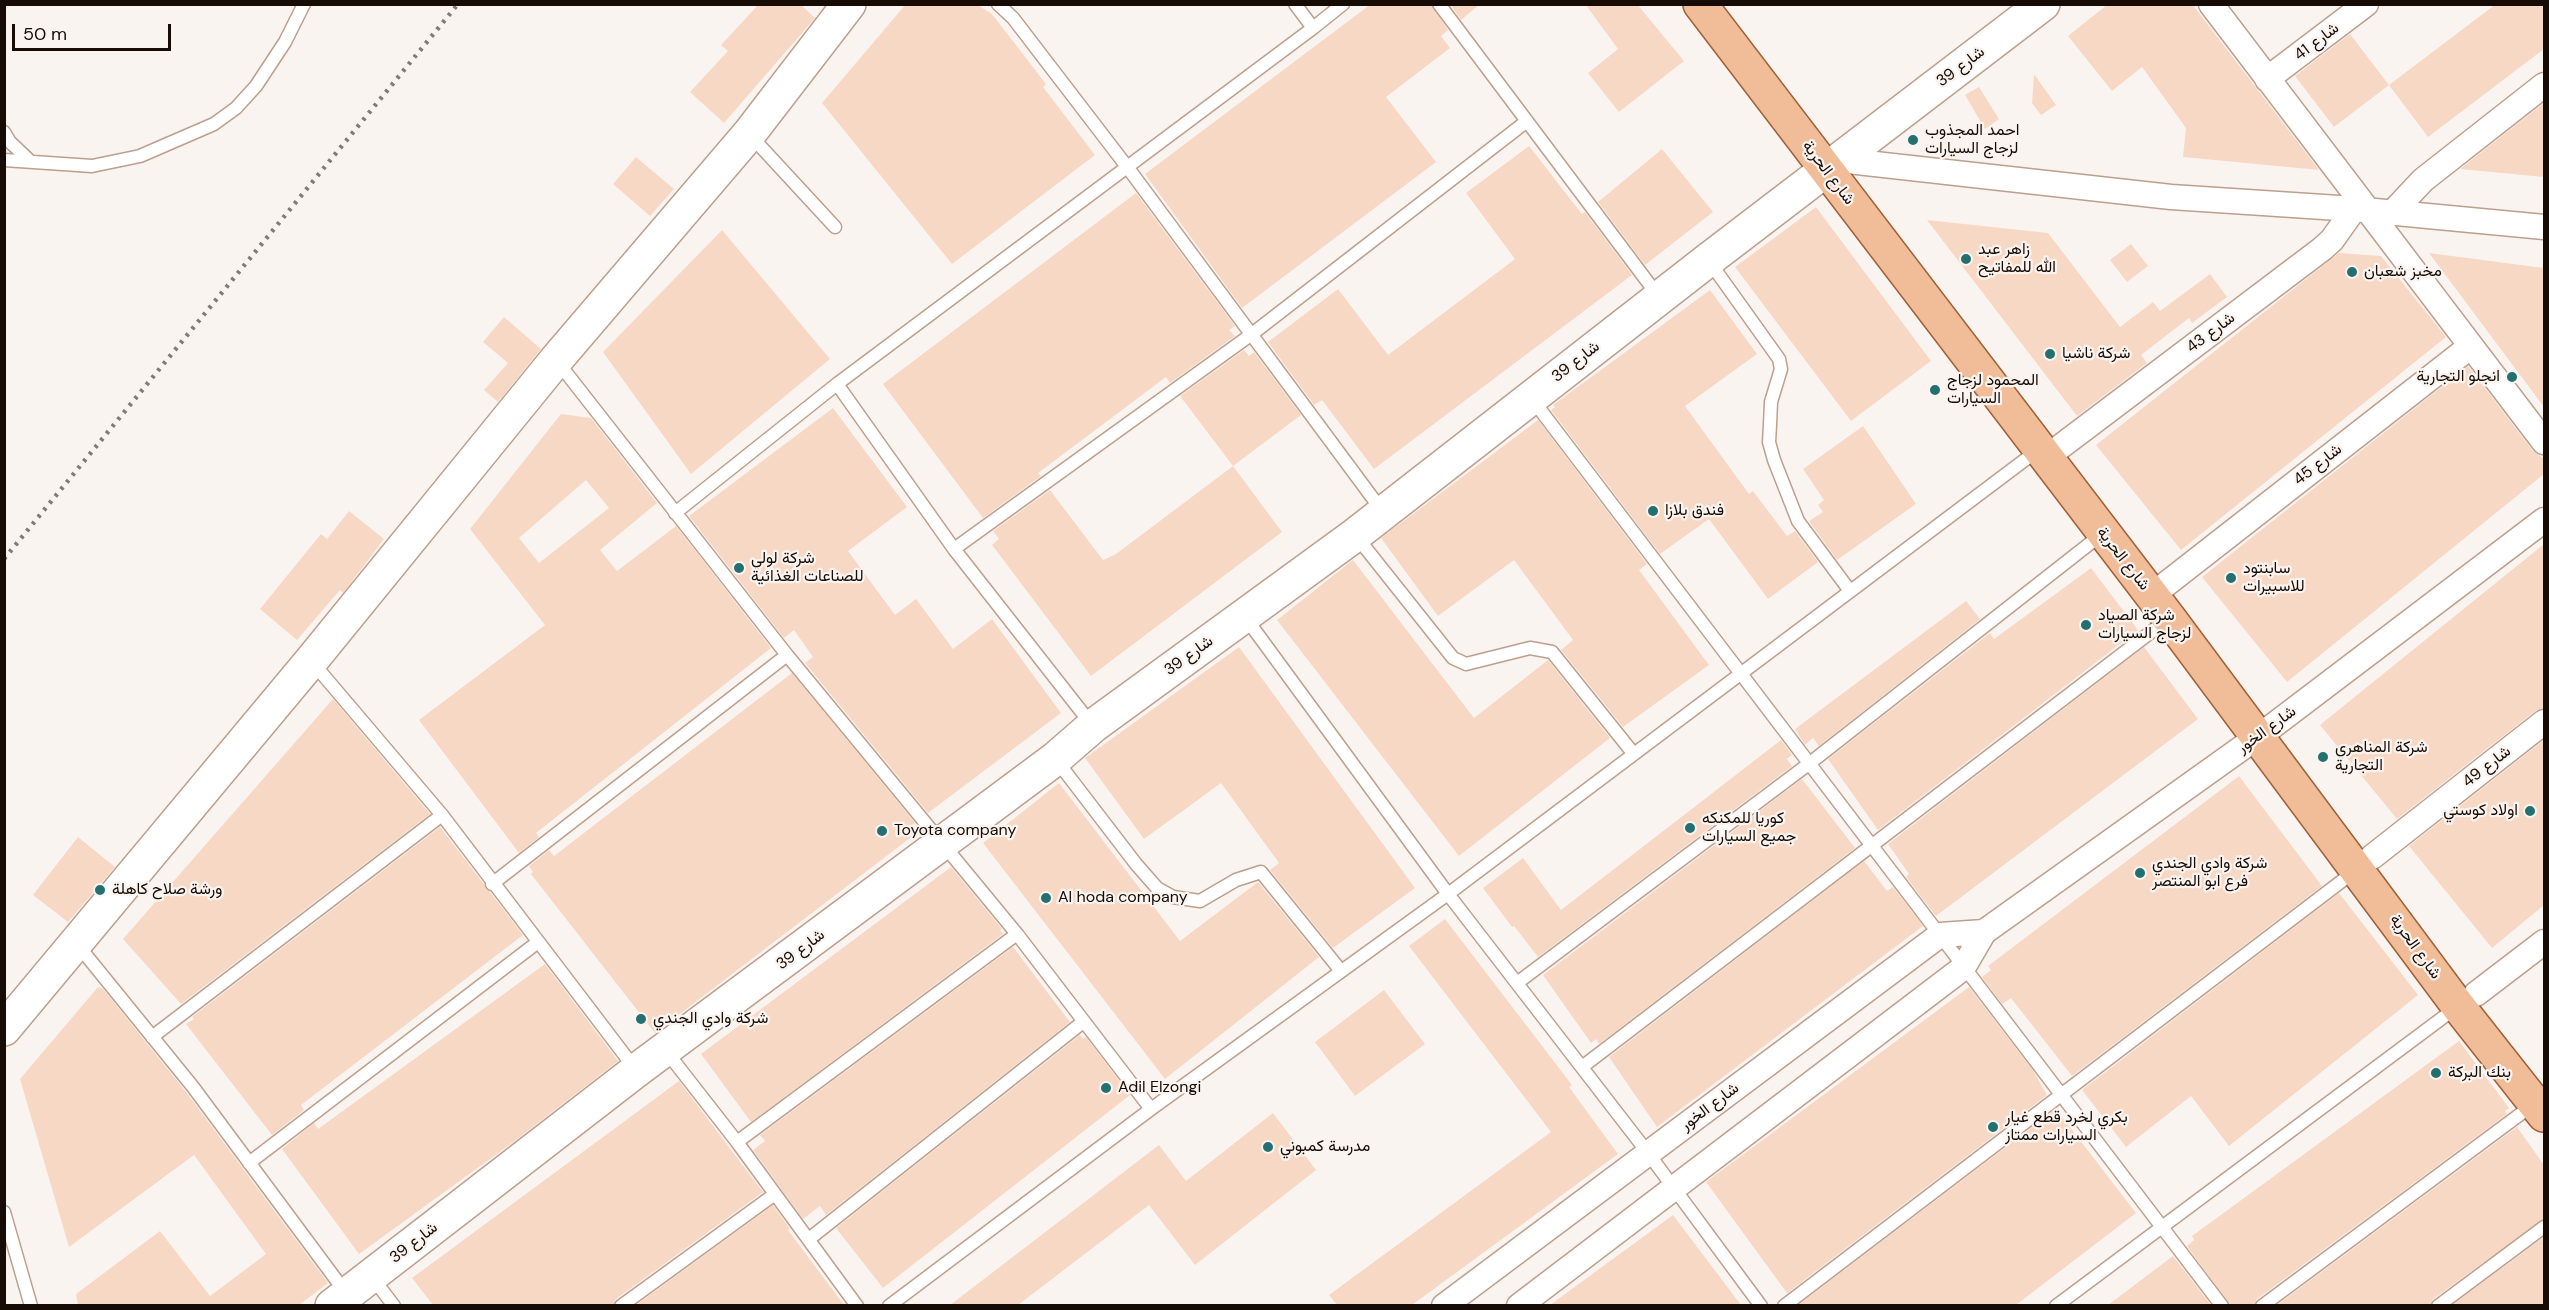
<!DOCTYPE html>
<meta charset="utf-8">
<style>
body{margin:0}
#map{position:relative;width:2549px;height:1310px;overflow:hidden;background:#faf4f0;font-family:"DM Sans",sans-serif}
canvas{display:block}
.frame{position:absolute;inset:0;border:6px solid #160b05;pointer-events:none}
.scale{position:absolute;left:12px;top:24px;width:159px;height:27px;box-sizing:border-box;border:3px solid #160b05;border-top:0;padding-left:8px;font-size:18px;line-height:21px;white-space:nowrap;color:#160b05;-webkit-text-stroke:4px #faf4f0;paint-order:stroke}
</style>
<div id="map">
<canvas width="2549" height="1310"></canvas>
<div class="frame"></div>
<div class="scale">50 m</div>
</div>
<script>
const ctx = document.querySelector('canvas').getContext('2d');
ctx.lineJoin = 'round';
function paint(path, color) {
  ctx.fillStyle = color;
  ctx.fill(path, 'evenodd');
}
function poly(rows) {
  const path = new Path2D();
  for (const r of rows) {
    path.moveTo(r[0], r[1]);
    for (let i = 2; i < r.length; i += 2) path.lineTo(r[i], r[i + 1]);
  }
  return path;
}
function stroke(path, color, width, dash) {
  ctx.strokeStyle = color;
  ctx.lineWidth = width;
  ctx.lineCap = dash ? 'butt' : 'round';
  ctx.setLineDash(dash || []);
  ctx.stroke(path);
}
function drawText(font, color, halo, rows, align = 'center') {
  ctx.font = font + ' "DM Sans",Vazirmatn,sans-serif';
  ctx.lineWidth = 4.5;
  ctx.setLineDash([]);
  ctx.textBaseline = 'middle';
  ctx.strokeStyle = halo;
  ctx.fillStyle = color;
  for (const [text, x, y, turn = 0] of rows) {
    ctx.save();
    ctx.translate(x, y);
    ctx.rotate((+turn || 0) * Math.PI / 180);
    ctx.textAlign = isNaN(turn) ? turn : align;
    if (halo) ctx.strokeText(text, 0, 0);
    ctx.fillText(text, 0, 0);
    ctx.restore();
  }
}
const building = poly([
 [759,4,800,4,815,18,724,123,690,92,728,51,721,45],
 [906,4,976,4,992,14,1046,84,1043,87,1095,155,952,264,822,103],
 [1371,4,1431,4,1448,30,1441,36,1450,48,1386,97,1436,162,1242,308,1145,174],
 [1450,4,1480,4,1461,20],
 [1585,4,1637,4,1684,61,1619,112,1588,73,1618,49],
 [2108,4,2192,4,2319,170,2183,157,2186,128,2142,67,2112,91,2068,36],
 [2496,4,2544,4,2544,49,2428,137,2389,85],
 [2350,34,2389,85,2334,127,2295,76],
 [2034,74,2056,105,2041,115,2032,103],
 [1979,87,1999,119,1985,129,1965,95],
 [2544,103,2544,177,2460,169],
 [1529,146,1582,214,1585,212,1632,275,1374,469,1322,400,1314,405,1268,342,1338,289,1388,355,1515,259,1466,193],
 [1662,149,1713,212,1645,265,1598,202],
 [636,157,674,189,650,216,613,184],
 [1136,193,1235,326,1229,330,1235,336,1170,383,1166,377,1038,473,1041,476,983,518,883,384],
 [1816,207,1931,361,1851,421,1735,267],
 [1927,220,2048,233,2120,327,2153,302,2160,311,2210,274,2227,297,2192,323,2189,318,2141,355,2147,363,2077,416],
 [722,230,830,359,691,474,603,352],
 [2131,244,2148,266,2127,282,2110,260],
 [2339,253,2381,256,2446,337,2181,550,2096,445],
 [2429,253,2544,268,2544,407],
 [1710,290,1757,354,1685,406,1749,494,1753,491,1787,536,1795,531,1818,562,1768,599,1709,519,1660,554,1551,410,1555,407,1553,405],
 [504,317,541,349,498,402,484,390,508,363,483,342],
 [1244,350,1249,356,1254,352,1301,415,1233,466,1180,396],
 [2468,366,2533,451,2544,459,2544,474,2287,682,2202,577],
 [833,408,907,507,848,551,895,615,916,599,953,649,992,619,1061,713,928,813,805,663,813,657,794,630,784,638,689,516],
 [561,414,591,418,657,503,600,550,617,571,676,526,771,648,536,833,539,837,519,853,419,720,545,625,470,529],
 [586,480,609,508,539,563,519,538],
 [1538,420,1647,564,1639,570,1709,665,1623,727,1561,650,1573,640,1514,560,1438,616,1381,538],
 [1863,426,1916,504,1837,560,1809,521,1823,512,1818,505,1824,500,1803,469],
 [1233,466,1282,532,1091,676,992,545,999,539,993,531,1050,490,1103,560,1116,554],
 [349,511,384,539,343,593,340,590,297,640,260,609,321,534,327,539],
 [2544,544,2544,708,2535,711,2397,819,2320,725],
 [1353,560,1474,718,1548,660,1610,738,1459,856,1277,620],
 [2091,568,2138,630,1878,830,1828,759,1990,633,1994,639],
 [1966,601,1980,619,1819,746,1813,738,1805,745,1795,729],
 [1239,647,1415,888,1333,948,1270,870,1279,863,1221,783,1144,839,1085,758],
 [2144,647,2198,719,1936,916,1906,877,1909,874,1888,844],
 [792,673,915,823,909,828,914,835,655,1033,531,874,533,872,529,866,549,850,554,856],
 [333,699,430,814,181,1004,123,939],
 [1781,740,1792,755,1787,759,1792,766,1538,957,1514,926,1512,927,1483,888,1523,858,1561,910],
 [2544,740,2544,905,2492,948,2409,846],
 [2239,776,2322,886,2072,1076,2011,998,2002,1004,1982,977,1991,970,1988,966],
 [1802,779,1855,848,1599,1044,1596,1039,1591,1043,1543,975],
 [1059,783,1180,941,1258,882,1319,957,1165,1079,983,843],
 [440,827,523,935,301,1105,304,1110,272,1135,186,1024,194,1019,192,1017],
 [78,837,115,867,68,922,33,895],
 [1864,861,1887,891,1893,887,1923,926,1657,1127,1609,1057],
 [951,867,1002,929,1000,930,1003,934,751,1122,701,1054],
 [2339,893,2418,995,2229,1146,2191,1096,2126,1147,2082,1090],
 [1445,919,1572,1085,1569,1087,1618,1154,1412,1305,1337,1305,1329,1295,1551,1132,1409,946],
 [1013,947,1070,1022,826,1215,820,1206,803,1219,753,1150,765,1141,760,1135],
 [545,964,618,1061,512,1143,359,1254,282,1149,314,1123,318,1129],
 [98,987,103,989,186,1092,328,1283,299,1305,78,1305,76,1294,160,1231,210,1296,266,1254,194,1155,69,1247,20,1079],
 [1969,987,2032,1069,2047,1095,1787,1293,1706,1182],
 [1384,990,1425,1044,1355,1096,1315,1042],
 [1080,1035,1083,1039,1086,1037,1130,1095,883,1288,836,1228],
 [2459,1041,2509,1108,2505,1111,2507,1114,2257,1299,2254,1305,2230,1305,2187,1246,2194,1240,2192,1236],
 [679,1081,763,1192,616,1299,613,1305,433,1305,412,1278],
 [2056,1109,2136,1213,2016,1305,1798,1305],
 [1273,1113,1316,1170,1195,1265,1149,1205,1018,1305,950,1305,1159,1145,1186,1181],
 [2517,1127,2544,1165,2544,1219,2433,1299,2430,1305,2277,1305],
 [773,1205,790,1229,788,1230,844,1305,636,1305],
 [1673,1215,1741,1305,1550,1305],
 [2544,1237,2544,1305,2452,1305],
 [2173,1256,2211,1305,2108,1305]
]);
const lane = poly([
 [998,4,1013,18,1128,168,1383,512],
 [1295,4,1313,28,1343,4],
 [1439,4,1659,297],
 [4,132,10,142,31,162],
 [750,135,835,227],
 [4,160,92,166,140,156,214,124,236,108,256,86,285,42,304,4],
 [1709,261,1779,359,1781,369,1771,402,1770,425,1769,442,1774,460,1798,521,1850,591],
 [557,361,787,655,1017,934,1151,1109],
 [837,384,954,549,1092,725],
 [1532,399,2222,1306],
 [675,513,837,384,1313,28],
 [1356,536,1453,658,1466,664,1530,648,1552,652,1633,753],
 [954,549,1252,334,1527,121],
 [1245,617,1448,894,1648,1153,1761,1306],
 [313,663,442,815,636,1070],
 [1057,761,1136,864,1157,888,1173,897,1200,901,1236,880,1261,872,1341,971],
 [492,884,787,655],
 [77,944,193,1087,346,1293],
 [1517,983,1810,763,2102,534],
 [152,1037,442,815],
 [666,1051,737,1142,857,1306],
 [1582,1067,2168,619],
 [737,1142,1017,934],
 [249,1163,538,942],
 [4,1212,31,1306],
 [809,1239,1083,1022],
 [372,1277,394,1306],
 [621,1306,775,1194],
 [889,1306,1151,1109,1448,894,2038,450],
 [1784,1306,2355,871],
 [2056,1306,2457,1007],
 [2262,1306,2534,1104],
 [2438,1306,2544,1227]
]);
const street = poly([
 [2211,4,2544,442],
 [2267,79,2366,4],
 [1839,160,2171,197,2354,209,2544,227],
 [2392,213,2423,180,2544,85],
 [2060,447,2322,249,2332,240,2354,209],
 [2165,585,2471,346],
 [2372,857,2544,722],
 [2476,994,2544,942],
 [1444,1306,1940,935,1984,932],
 [1519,1306,1963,968,1984,932,2274,725,2544,520]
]);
const secondary = poly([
 [4,1029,311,661,556,360,749,134,849,4],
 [332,1306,637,1070,1055,759,1093,726,1355,535,1708,260,2043,4]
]);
const primary = poly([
 [1700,4,2169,618,2458,1006,2544,1115]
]);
const rail = poly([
 [4,559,458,4]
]);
const markers = [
 [1913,140,6,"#246f70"],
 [1966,259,6,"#246f70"],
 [2352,272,6,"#246f70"],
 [2050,354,6,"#246f70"],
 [2512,377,6,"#246f70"],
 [1935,390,6,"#246f70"],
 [1653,511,6,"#246f70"],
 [739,568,6,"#246f70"],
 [2231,578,6,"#246f70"],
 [2086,625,6,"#246f70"],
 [2323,757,6,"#246f70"],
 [2530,811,6,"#246f70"],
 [1690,828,6,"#246f70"],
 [882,831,6,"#246f70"],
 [2140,873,6,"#246f70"],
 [100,890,6,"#246f70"],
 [1046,898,6,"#246f70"],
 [641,1019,6,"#246f70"],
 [2436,1073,6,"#246f70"],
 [1106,1088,6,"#246f70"],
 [1993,1127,6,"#246f70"],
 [1268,1147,6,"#246f70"]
];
const streetNames = [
 ["شارع 41",2317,42,-37],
 ["شارع 39",1961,67,-37],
 ["شارع الحرية",1828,173,53],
 ["شارع 43",2211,333,-37],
 ["شارع 39",1576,362,-38],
 ["شارع 45",2318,465,-38],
 ["شارع الحرية",2123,559,52],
 ["شارع 39",1189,656,-36],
 ["شارع الخور",2267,730,-36],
 ["شارع 49",2487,767,-38],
 ["شارع الحرية",2415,947,54],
 ["شارع 39",801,950,-37],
 ["شارع الخور",1710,1107,-37],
 ["شارع 39",414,1243,-38]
];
const poiNames = [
 ["احمد المجذوب",1925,131],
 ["لزجاج السيارات",1925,149],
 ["زاهر عبد",1978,250],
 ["الله للمفاتيح",1978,268],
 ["مخبز شعبان",2364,272],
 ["شركة ناشيا",2062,354],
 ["انجلو التجارية",2500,377,"right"],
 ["المحمود لزجاج",1947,381],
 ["السيارات",1947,399],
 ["فندق بلازا",1665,511],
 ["شركة لولي",751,559],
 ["للصناعات الغذائية",751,577],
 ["سابنتود",2243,569],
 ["للاسبيرات",2243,587],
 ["شركة الصياد",2098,616],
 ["لزجاج السيارات",2098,634],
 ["شركة المناهري",2335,748],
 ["التجارية",2335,766],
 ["اولاد كوستي",2518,811,"right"],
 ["كوريا للمكنكه",1702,819],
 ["جميع السيارات",1702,837],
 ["Toyota company",894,831],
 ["شركة وادي الجندي",2152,864],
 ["فرع ابو المنتصر",2152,882],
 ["ورشة صلاح كاهلة",112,890],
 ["Al hoda company",1058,898],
 ["شركة وادي الجندي",653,1019],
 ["بنك البركة",2448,1073],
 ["Adil Elzongi",1118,1088],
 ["بكري لخرد قطع غيار",2005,1118],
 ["السيارات ممتاز",2005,1136],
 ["مدرسة كمبوني",1280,1147]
];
paint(building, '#f7d8c4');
stroke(lane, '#bd9f8d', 15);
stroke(street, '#bd9f8d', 27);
stroke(secondary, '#bd9f8d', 36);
stroke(primary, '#9e6138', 36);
stroke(lane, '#fff', 12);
stroke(street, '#fff', 24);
stroke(secondary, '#fff', 33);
stroke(primary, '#f1bc98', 33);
stroke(rail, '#837a75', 4.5, [3, 6]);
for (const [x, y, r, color] of markers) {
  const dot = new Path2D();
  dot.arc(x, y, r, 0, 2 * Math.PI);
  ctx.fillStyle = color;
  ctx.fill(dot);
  stroke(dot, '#faf4f0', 2);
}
drawText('16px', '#160b05', '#faf4f0', streetNames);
drawText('16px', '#160b05', '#faf4f0', poiNames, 'left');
</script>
